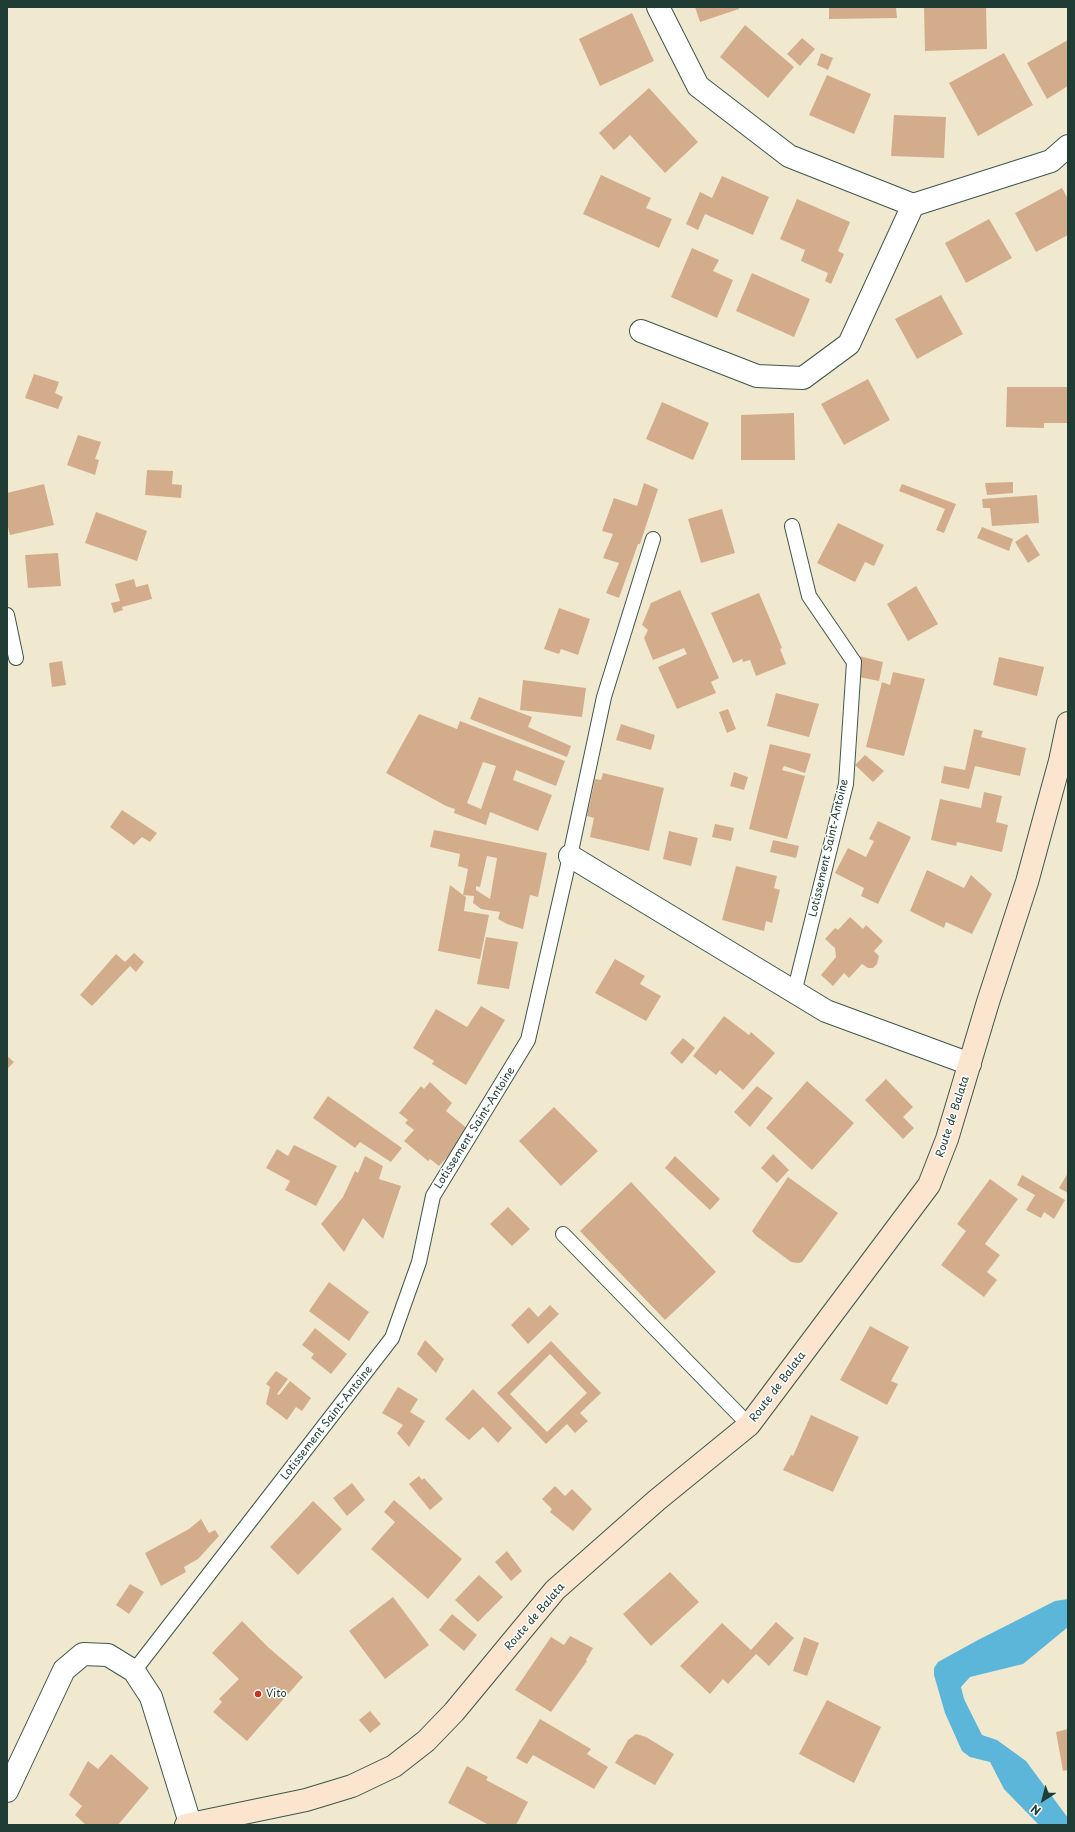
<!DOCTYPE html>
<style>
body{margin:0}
#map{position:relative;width:1075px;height:1832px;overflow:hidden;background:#f0e9d0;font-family:"Playpen Sans",sans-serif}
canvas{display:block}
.frame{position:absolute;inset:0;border:8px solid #1f3d34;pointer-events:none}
.north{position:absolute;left:1023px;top:1780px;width:40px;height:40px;-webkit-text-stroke:3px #fff;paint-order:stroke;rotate:216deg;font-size:11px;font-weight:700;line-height:16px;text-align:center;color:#1f3d34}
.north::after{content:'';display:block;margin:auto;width:14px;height:18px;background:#1f3d34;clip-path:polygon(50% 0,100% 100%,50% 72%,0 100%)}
</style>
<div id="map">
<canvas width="1075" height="1832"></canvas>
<div class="frame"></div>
<div class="north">N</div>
</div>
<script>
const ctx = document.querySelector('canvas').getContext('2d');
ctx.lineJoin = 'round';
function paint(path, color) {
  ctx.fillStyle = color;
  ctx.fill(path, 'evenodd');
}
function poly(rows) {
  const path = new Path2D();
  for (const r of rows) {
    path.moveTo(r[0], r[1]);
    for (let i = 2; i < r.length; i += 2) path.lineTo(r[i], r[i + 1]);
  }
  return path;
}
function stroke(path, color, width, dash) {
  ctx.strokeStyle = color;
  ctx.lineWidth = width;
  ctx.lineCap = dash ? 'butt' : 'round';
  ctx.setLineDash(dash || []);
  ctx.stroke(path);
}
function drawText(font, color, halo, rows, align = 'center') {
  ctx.font = font + ' "Playpen Sans",sans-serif';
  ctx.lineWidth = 3;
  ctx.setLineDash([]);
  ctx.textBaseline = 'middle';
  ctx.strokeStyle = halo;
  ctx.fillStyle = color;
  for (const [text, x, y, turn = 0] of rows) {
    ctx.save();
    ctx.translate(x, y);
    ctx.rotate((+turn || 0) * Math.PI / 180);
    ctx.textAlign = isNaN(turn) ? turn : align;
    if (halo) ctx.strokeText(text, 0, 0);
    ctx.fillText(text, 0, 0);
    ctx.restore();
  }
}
const water = poly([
 [1068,1599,1068,1627,1023,1664,970,1677,961,1687,964,1699,982,1735,997,1740,1026,1761,1068,1818,1068,1825,1039,1825,1004,1789,990,1762,970,1757,962,1751,945,1713,934,1675,934,1668,938,1662,978,1640,1055,1601]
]);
const building = poly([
 [695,7,739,7,739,9,700,22],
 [829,7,896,7,897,18,829,19],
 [924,7,986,7,987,49,925,51],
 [632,13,654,61,600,86,579,39],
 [745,25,794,67,768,98,720,57],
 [802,38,815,49,800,66,787,54],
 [1068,40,1068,86,1047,99,1027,63],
 [821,53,833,58,828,70,817,65],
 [1004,53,1033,105,978,136,949,83],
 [827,75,871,94,854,134,809,115],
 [649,88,698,142,665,173,630,135,614,150,599,133],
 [894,115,946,117,944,158,891,156],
 [601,175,651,198,646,208,672,219,659,248,583,214],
 [722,176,769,197,753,235,705,214,698,230,686,224,700,192,712,198],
 [1062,188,1068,199,1068,235,1036,252,1015,213],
 [797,199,850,222,838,251,844,254,831,284,825,281,828,273,801,261,805,250,780,239],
 [989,219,1012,258,966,283,945,243],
 [692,248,719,260,713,271,733,280,717,318,671,297],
 [752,273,810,299,794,337,736,311],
 [941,295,963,334,917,359,895,319],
 [34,374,59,382,55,393,63,397,58,409,25,398],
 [868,379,890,420,844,445,821,404],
 [1007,387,1068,387,1068,423,1044,423,1044,428,1006,427],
 [662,402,709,423,693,460,646,439],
 [794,413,795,460,741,460,741,415],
 [78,435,101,442,95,459,99,460,95,475,67,465],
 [147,470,173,471,172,484,182,485,181,498,145,495],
 [1013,482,1013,493,987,495,985,483],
 [644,483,658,489,640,544,638,544,619,598,606,593,619,563,603,558,613,534,602,531,614,498,637,506],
 [44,484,54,525,10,535,7,523,7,493],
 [902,484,956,504,944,533,936,530,945,509,899,491],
 [1037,495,1039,523,992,526,990,508,983,508,982,499],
 [722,509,735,553,701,563,688,519],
 [96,512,147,531,137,561,85,543],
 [838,523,884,545,874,566,865,562,855,582,817,563],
 [982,527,1013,539,1009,551,977,538],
 [1027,534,1040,555,1028,563,1015,542],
 [58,553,61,586,28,588,25,555],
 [134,579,136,587,148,584,152,599,122,607,123,610,114,613,111,603,120,601,115,584],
 [916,586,938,624,908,641,887,604],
 [680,590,719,678,711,682,716,693,677,709,658,667,687,654,684,648,653,660,644,638,648,630,642,625,651,603],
 [759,593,782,648,780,649,786,664,756,676,750,660,743,662,742,659,733,663,711,613],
 [559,608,590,619,578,655,561,649,559,654,544,649],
 [859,656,883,662,879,681,854,676],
 [999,657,1044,667,1037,696,993,685],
 [62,661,66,685,52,687,49,663],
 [893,672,925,679,904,756,866,747,882,682,890,685],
 [523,680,586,688,582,717,520,710],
 [776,693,819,704,809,737,767,726],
 [479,697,532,717,528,727,571,746,567,757,470,719],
 [728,709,736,729,727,733,719,712],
 [419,714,457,729,460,721,565,761,556,786,516,770,513,780,552,795,538,831,490,812,486,825,454,813,455,809,446,806,386,773],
 [483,762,496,766,481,809,467,803],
 [621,724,655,735,651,750,616,740],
 [974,729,983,731,981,737,1026,748,1020,776,975,766,969,789,941,783,944,766,965,770],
 [770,744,811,754,805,773,784,766,782,770,805,776,787,839,749,829],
 [865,755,884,771,873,782,855,765],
 [734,772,748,777,744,790,730,786],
 [603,773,664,788,649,851,590,837,594,818,587,816,595,779,601,780],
 [984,792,1002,796,996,822,1008,825,1002,852,957,842,956,846,931,840,940,799,981,808],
 [122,810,157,833,150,842,142,837,134,845,110,827],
 [878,821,911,837,878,904,861,896,864,888,835,873,848,848,866,857,874,841,869,839],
 [715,824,734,828,731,841,712,837],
 [434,830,547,853,538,897,530,895,523,929,507,924,498,919,500,912,481,909,473,903,474,896,463,895,466,897,464,911,489,915,480,959,438,951,450,885,463,895,468,869,458,866,460,854,430,847],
 [487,856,497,858,490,899,476,890,476,886,480,887],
 [669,831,698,838,691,866,663,859],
 [773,840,799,846,796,858,770,852],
 [736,866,777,876,774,888,780,890,772,923,766,921,764,931,722,920],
 [927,870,964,888,971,875,992,894,972,934,946,922,944,928,910,911],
 [850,917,863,929,866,925,883,941,874,951,879,956,877,964,873,968,868,968,862,964,849,978,844,973,833,986,821,975,836,957,835,948,825,939,835,928,838,930],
 [486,937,518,942,509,989,477,984],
 [134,953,144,962,136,972,130,966,92,1006,80,995,116,954,125,962],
 [615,959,645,976,640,984,661,996,646,1021,595,993],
 [481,1006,505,1020,466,1085,432,1064,434,1061,413,1048,436,1009,467,1027],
 [724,1016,749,1035,751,1032,775,1053,743,1090,720,1070,716,1075,693,1056],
 [683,1038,695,1048,682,1064,670,1053],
 [7,1056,14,1062,7,1069],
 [886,1079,913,1107,903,1117,914,1128,903,1139,865,1100],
 [807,1081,854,1123,812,1170,766,1128],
 [430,1082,452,1103,446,1111,469,1130,454,1157,450,1154,439,1166,430,1159,428,1161,404,1141,414,1130,405,1123,408,1120,399,1113,421,1086,424,1089],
 [757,1086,773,1098,750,1127,734,1112],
 [328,1096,402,1148,391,1162,360,1142,355,1148,313,1118],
 [554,1107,598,1151,561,1186,519,1141],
 [294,1145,337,1166,316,1206,285,1190,290,1181,266,1168,277,1149,288,1156],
 [773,1154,789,1170,777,1183,761,1168],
 [365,1156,383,1166,379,1179,401,1186,383,1239,363,1218,344,1252,321,1224,343,1197,355,1171,358,1173],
 [675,1156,720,1199,710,1210,665,1168],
 [1068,1173,1068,1193,1059,1188],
 [1022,1175,1065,1200,1054,1219,1044,1212,1041,1218,1026,1210,1035,1195,1017,1185],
 [788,1177,838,1213,802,1262,798,1263,791,1262,756,1236,752,1231],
 [990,1179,1018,1199,985,1244,1000,1255,987,1272,997,1280,984,1297,941,1265,966,1231,957,1224],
 [631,1182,716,1272,665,1320,580,1231],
 [508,1207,530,1229,512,1246,490,1224],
 [329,1282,369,1312,349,1341,309,1311],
 [550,1305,559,1314,528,1344,511,1325,529,1307,538,1317],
 [870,1326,909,1347,891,1381,898,1384,887,1405,840,1380],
 [315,1328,347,1354,331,1374,311,1358,314,1354,302,1345],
 [425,1340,444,1359,436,1373,417,1354],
 [551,1341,601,1393,580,1413,588,1421,575,1433,567,1424,546,1444,497,1393],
 [550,1354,587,1393,547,1432,510,1394],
 [276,1371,288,1379,277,1394,279,1395,290,1381,311,1398,302,1411,296,1407,287,1420,266,1404,270,1387,266,1384],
 [398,1387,418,1399,410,1412,425,1421,409,1447,397,1433,403,1425,382,1413],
 [473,1389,512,1428,498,1443,483,1427,469,1440,445,1419],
 [811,1415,859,1437,833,1492,783,1470,791,1455,793,1456],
 [419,1476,422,1480,424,1478,443,1499,430,1510,409,1484],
 [352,1483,365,1500,347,1516,333,1498],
 [555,1486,565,1496,572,1489,592,1509,573,1531,550,1512,552,1509,542,1499],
 [394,1500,462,1559,428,1599,371,1549,395,1522,384,1512],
 [313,1501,342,1529,298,1575,270,1547],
 [201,1519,209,1533,215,1530,219,1536,198,1559,184,1567,186,1572,161,1586,145,1553,189,1529],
 [507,1551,522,1571,511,1581,495,1562],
 [670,1572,699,1602,651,1646,623,1614],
 [479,1575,503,1597,478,1622,455,1600],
 [130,1584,144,1592,129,1614,116,1605],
 [393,1597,429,1645,385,1679,349,1631],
 [452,1614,477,1635,464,1651,439,1630],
 [242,1621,269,1648,303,1677,247,1741,213,1712,222,1702,219,1699,239,1679,212,1653],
 [776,1622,794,1638,769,1666,756,1654,728,1684,723,1679,710,1694,680,1666,722,1623,751,1650],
 [570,1636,593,1648,586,1660,587,1661,551,1712,515,1690,551,1637,564,1645],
 [804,1637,819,1643,807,1676,793,1671],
 [827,1700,881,1727,854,1783,799,1754],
 [370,1711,381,1724,370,1733,359,1720],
 [540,1719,591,1749,587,1754,608,1767,594,1789,533,1755,527,1764,516,1758],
 [1068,1729,1068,1770,1063,1771,1056,1732],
 [636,1734,646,1737,674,1754,655,1785,615,1763,628,1740],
 [111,1754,149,1788,118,1825,86,1825,75,1815,82,1806,69,1795,88,1761,98,1769],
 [467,1766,488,1777,486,1780,528,1802,516,1825,489,1825,448,1803]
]);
const service = poly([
 [792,526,809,596,854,662,846,784,794,993],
 [7,615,16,658],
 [563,1234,749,1425],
 [134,1671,392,1338,419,1262,433,1196,528,1040,570,856,604,697,653,539]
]);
const minor = poly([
 [658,7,698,86,789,156,913,205,1051,161,1068,146],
 [641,331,757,376,803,378,849,344,913,205],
 [570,856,826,1011,970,1064]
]);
const tertiary = poly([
 [7,1791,64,1670,83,1654,108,1655,134,1671,151,1697,190,1823]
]);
const secondary = poly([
 [186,1825,306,1800,352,1786,394,1766,426,1741,454,1712,555,1590,657,1500,749,1425,929,1185,947,1139,988,1002,1027,882,1060,761,1068,723]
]);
const markers = [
 [258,1694,4,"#c8321e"]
];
const streetNames = [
 ["Lotissement Saint-Antoine",829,848,-77],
 ["Route de Balata",953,1117,-72],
 ["Lotissement Saint-Antoine",475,1128,-58],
 ["Route de Balata",778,1387,-53],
 ["Lotissement Saint-Antoine",327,1423,-52],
 ["Route de Balata",535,1617,-49]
];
const poiNames = [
 ["Vito",266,1694]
];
paint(water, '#5cb6d9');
paint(building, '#d3ad8b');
stroke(service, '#3e574b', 16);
stroke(minor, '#3e574b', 24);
stroke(tertiary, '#3e574b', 24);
stroke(secondary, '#3e574b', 24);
stroke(service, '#fff', 14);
stroke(minor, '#fff', 22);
stroke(tertiary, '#fff', 22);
stroke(secondary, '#fbe5cf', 22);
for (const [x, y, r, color] of markers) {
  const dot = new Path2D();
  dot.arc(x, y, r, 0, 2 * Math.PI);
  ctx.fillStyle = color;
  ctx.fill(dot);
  stroke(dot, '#fff', 1.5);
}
drawText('11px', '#1f3d34', '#fff', streetNames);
drawText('11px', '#1f3d34', '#fff', poiNames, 'left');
</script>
